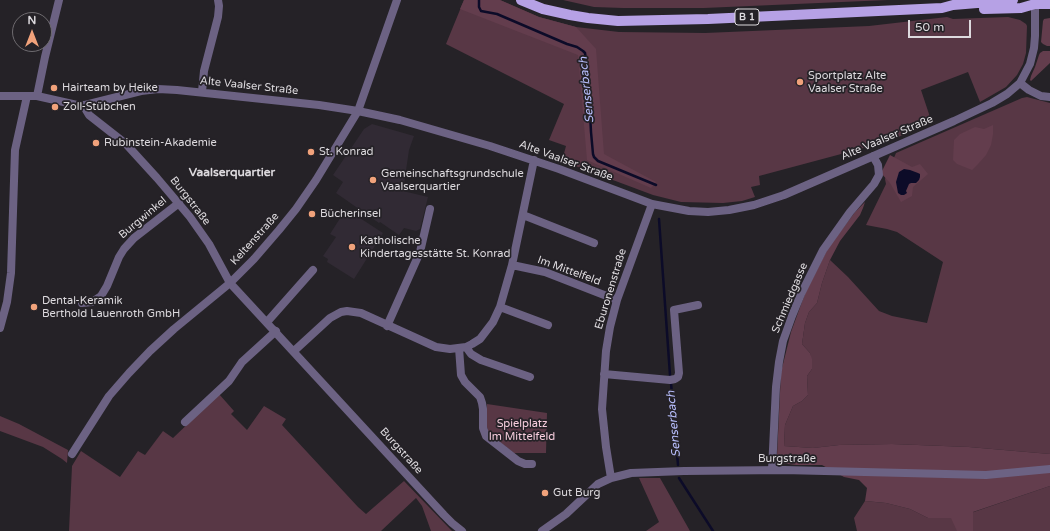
<!DOCTYPE html>
<meta charset="utf-8">
<style>
body{margin:0}
#map{position:relative;width:1050px;height:531px;overflow:hidden;background:#252227;font-family:"Varela Round",sans-serif}
canvas{display:block}
.north{position:absolute;left:12px;top:12px;width:40px;height:40px;box-sizing:border-box;background:#252227;border:1px solid #6f6c70;border-radius:50%;rotate:0deg;font-size:11px;font-weight:700;line-height:16px;text-align:center;color:#dddade}
.north::after{content:'';display:block;margin:auto;width:14px;height:18px;background:#f1a27b;clip-path:polygon(50% 0,100% 100%,50% 72%,0 100%)}
.scale{position:absolute;left:908px;top:20px;width:63px;height:18px;box-sizing:border-box;border:2px solid #dddade;border-top:0;padding-left:5px;font-size:12px;line-height:14px;white-space:nowrap;color:#dddade;-webkit-text-stroke:3px #252227;paint-order:stroke}
</style>
<div id="map">
<canvas width="1050" height="531"></canvas>
<div class="north">N</div>
<div class="scale">50 m</div>
</div>
<script>
const ctx = document.querySelector('canvas').getContext('2d');
ctx.lineJoin = 'round';
function paint(path, color) {
  ctx.fillStyle = color;
  ctx.fill(path, 'evenodd');
}
function poly(rows) {
  const path = new Path2D();
  for (const r of rows) {
    path.moveTo(r[0], r[1]);
    for (let i = 2; i < r.length; i += 2) path.lineTo(r[i], r[i + 1]);
  }
  return path;
}
function stroke(path, color, width, dash) {
  ctx.strokeStyle = color;
  ctx.lineWidth = width;
  ctx.lineCap = dash ? 'butt' : 'round';
  ctx.setLineDash(dash || []);
  ctx.stroke(path);
}
function drawText(font, color, halo, rows, align = 'center') {
  ctx.font = font + ' "Varela Round",sans-serif';
  ctx.lineWidth = 3.5;
  ctx.setLineDash([]);
  ctx.textBaseline = 'middle';
  ctx.strokeStyle = halo;
  ctx.fillStyle = color;
  for (const [text, x, y, turn = 0] of rows) {
    ctx.save();
    ctx.translate(x, y);
    ctx.rotate((+turn || 0) * Math.PI / 180);
    ctx.textAlign = isNaN(turn) ? turn : align;
    if (halo) ctx.strokeText(text, 0, 0);
    ctx.fillText(text, 0, 0);
    ctx.restore();
  }
}
const built = poly([
 [372,124,414,136,409,150,403,191,428,197,420,229,416,231,404,228,399,235,380,222,379,223,336,193,343,182,333,175,364,129],
 [346,209,383,233,354,279,327,262,328,259,323,256,336,237,330,234]
]);
const green = poly([
 [464,0,500,0,539,17,576,27,619,32,705,33,869,26,947,17,953,19,1008,17,1020,20,1026,24,1027,26,1026,53,1023,64,1017,75,1006,87,980,102,968,72,921,90,932,123,886,142,759,176,760,185,751,187,755,197,742,201,723,203,681,202,653,195,562,161,566,146,549,140,564,104,446,44],
 [563,0,888,0,704,8,623,8,594,7],
 [1027,97,1050,103,1050,454,969,447,892,444,839,445,813,448,784,446,785,425,793,406,802,401,808,395,807,376,812,369,810,353,802,344,805,323,809,312,817,303,822,283,830,260,848,277,879,311,892,316,927,323,943,262,897,232,887,229,866,225,886,184,885,179,896,153,1022,98],
 [219,394,234,411,231,414,247,430,264,406,286,419,282,425,358,507,366,514,404,481,452,531,431,531,422,506,416,498,381,531,69,531,72,466,81,451,120,477,138,451,145,455,163,431,173,438],
 [487,404,547,413,546,453,514,453,490,435,486,425],
 [0,416,19,424,68,450,67,463,62,459,43,447,0,431],
 [639,478,660,478,690,531,646,531,659,522],
 [1050,486,1050,531,857,531,854,518,865,501,886,503,910,509,928,518,959,517]
]);
const forest = poly([
 [464,0,500,0,539,17,576,27,596,49,604,154,656,182,651,188,587,160,578,55,460,9],
 [1050,18,1050,46,1047,46,1043,44,1041,42,1043,21,1044,19],
 [1043,51,1050,51,1050,63,1031,81,1030,80,1031,76,1035,67,1039,55,1040,53],
 [993,125,993,134,991,145,986,155,979,163,972,170,957,164,953,160,954,140,960,134,975,127,984,129],
 [890,155,912,167,920,164,928,174,913,187,912,196,901,202,890,183,881,173],
 [865,202,863,208,860,215,840,241,830,260,822,283,817,303,809,312,805,323,802,344,810,353,812,359,812,369,807,376,808,395,802,401,793,406,785,425,784,446,813,448,839,445,892,444,969,447,1050,454,1050,486,973,512,973,531,957,531,951,518,928,518,910,509,886,503,865,501,867,488,859,480,844,477,822,465,796,465,780,463,777,456,781,372,791,332,806,291,828,248,855,212]
]);
const water = poly([
 [904,169,910,170,918,173,920,174,920,177,919,180,916,183,911,183,909,184,906,191,907,193,904,195,901,195,898,193,896,182,899,172]
]);
const stream = poly([
 [479,0,479,7,481,11,497,14,567,44,577,47,583,51,585,53,588,74,591,132,593,154,594,157,598,161,656,185],
 [659,219,670,375],
 [671,383,678,465],
 [679,478,713,531]
]);
const minor = poly([
 [1020,83,1029,90,1041,96,1050,97],
 [202,92,204,71,218,17,219,6,218,0],
 [0,96,37,96,77,105,85,105,141,91,158,89,177,90,319,105,358,111,400,120,490,146,559,169,652,204,689,211,708,212,729,210,754,205,784,195,954,121,992,103,1007,94,1020,83,1030,64,1034,48,1035,36,1035,4],
 [37,96,45,57,59,0],
 [85,105,86,110,89,115,126,144,157,178,190,217,209,244,230,283,444,515,452,523,462,531],
 [523,215,594,243],
 [512,265,545,272,617,300],
 [82,303,92,302,101,296,107,286,119,257,124,249,134,238,179,203],
 [500,307,548,325],
 [267,322,313,270],
 [387,326,420,252,430,209],
 [0,328,7,302,11,273,15,150,27,96],
 [466,347,471,354,481,360,530,377],
 [459,348,461,375,465,382,480,397,482,403,483,409,483,428,486,436,518,461,525,464,532,464],
 [294,351,330,318,341,312,347,311,361,313,436,347,450,349,466,347,472,344,480,339,493,322,500,307,512,265,534,160],
 [604,374,670,380,675,379,678,377,679,373,674,310,698,305],
 [185,422,229,381,242,362,276,331],
 [72,454,109,396,129,373,150,351,174,329,230,283,254,259,279,230,296,209,316,180,358,111,397,0],
 [772,470,776,387,779,362,783,341,792,316,801,294,823,250,850,212,874,184,879,175,878,165,873,156],
 [611,478,606,447,602,409,606,351,610,327,617,300,652,204],
 [542,531,566,514,598,484,611,478,631,473,684,471,784,470,986,475,1050,469]
]);
const primary = poly([
 [521,0,543,9,570,15,588,18,618,21,708,19,942,8,953,5,1013,0],
 [984,9,1021,8,1035,4,1050,4]
]);
const markers = [
 [800,82,4,"#f1a27b"],
 [54,88,4,"#f1a27b"],
 [55,107,4,"#f1a27b"],
 [96,143,4,"#f1a27b"],
 [311,152,4,"#f1a27b"],
 [373,180,4,"#f1a27b"],
 [312,214,4,"#f1a27b"],
 [352,247,4,"#f1a27b"],
 [34,307,4,"#f1a27b"],
 [545,493,4,"#f1a27b"]
];
const shields = [
 [747,17,24]
];
const shieldNames = [
 ["B 1",747,17]
];
const poiNames = [
 ["Sportplatz Alte",808,76],
 ["Vaalser Straße",808,89],
 ["Hairteam by Heike",62,88],
 ["Zoll-Stübchen",63,107],
 ["Rubinstein-Akademie",104,143],
 ["St. Konrad",319,152],
 ["Gemeinschaftsgrundschule",381,174],
 ["Vaalserquartier",381,187],
 ["Bücherinsel",320,214],
 ["Katholische",360,241],
 ["Kindertagesstätte St. Konrad",360,254],
 ["Dental-Keramik",42,301],
 ["Berthold Lauenroth GmbH",42,314],
 ["Gut Burg",553,493]
];
const streetNames = [
 ["Alte Vaalser Straße",249,86,6],
 ["Alte Vaalser Straße",887,138,-23],
 ["Alte Vaalser Straße",566,161,20],
 ["Burgstraße",190,201,52],
 ["Burgwinkel",143,218,-40],
 ["Keltenstraße",255,239,-48],
 ["Im Mittelfeld",569,271,20],
 ["Eburonenstraße",611,289,-73],
 ["Schmiedgasse",790,298,-67],
 ["Burgstraße",401,451,48],
 ["Burgstraße",787,459]
];
const parkNames = [
 ["Spielplatz",522,424],
 ["Im Mittelfeld",522,437]
];
const waterNames = [
 ["Senserbach",587,90,-96],
 ["Senserbach",674,424,-95]
];
const neighbourhoodNames = [
 ["Vaalserquartier",232,173]
];
paint(built, '#312a34');
paint(green, '#583745');
paint(forest, '#633d4d');
paint(water, '#0c0b28');
stroke(stream, '#0c0b28', 2.5);
stroke(minor, '#6c6283', 8);
stroke(primary, '#b6a1e5', 10);
for (const [x, y, r, color] of markers) {
  const dot = new Path2D();
  dot.arc(x, y, r, 0, 2 * Math.PI);
  ctx.fillStyle = color;
  ctx.fill(dot);
  stroke(dot, '#252227', 1.5);
}
for (const [x, y, w] of shields) {
  const box = new Path2D();
  box.roundRect(x - w / 2, y - 8, w, 16, 3);
  ctx.fillStyle = '#252227';
  ctx.fill(box);
  stroke(box, '#dddade', 1);
}
drawText('bold 10px', '#dddade', null, shieldNames);
drawText('11px', '#dddade', '#252227', poiNames, 'left');
drawText('11px', '#dddade', '#252227', streetNames);
drawText('11px', '#f7cddd', '#252227', parkNames);
drawText('italic 12px', '#b6bcfa', '#252227', waterNames);
drawText('bold 12px', '#dddade', '#252227', neighbourhoodNames);
</script>
